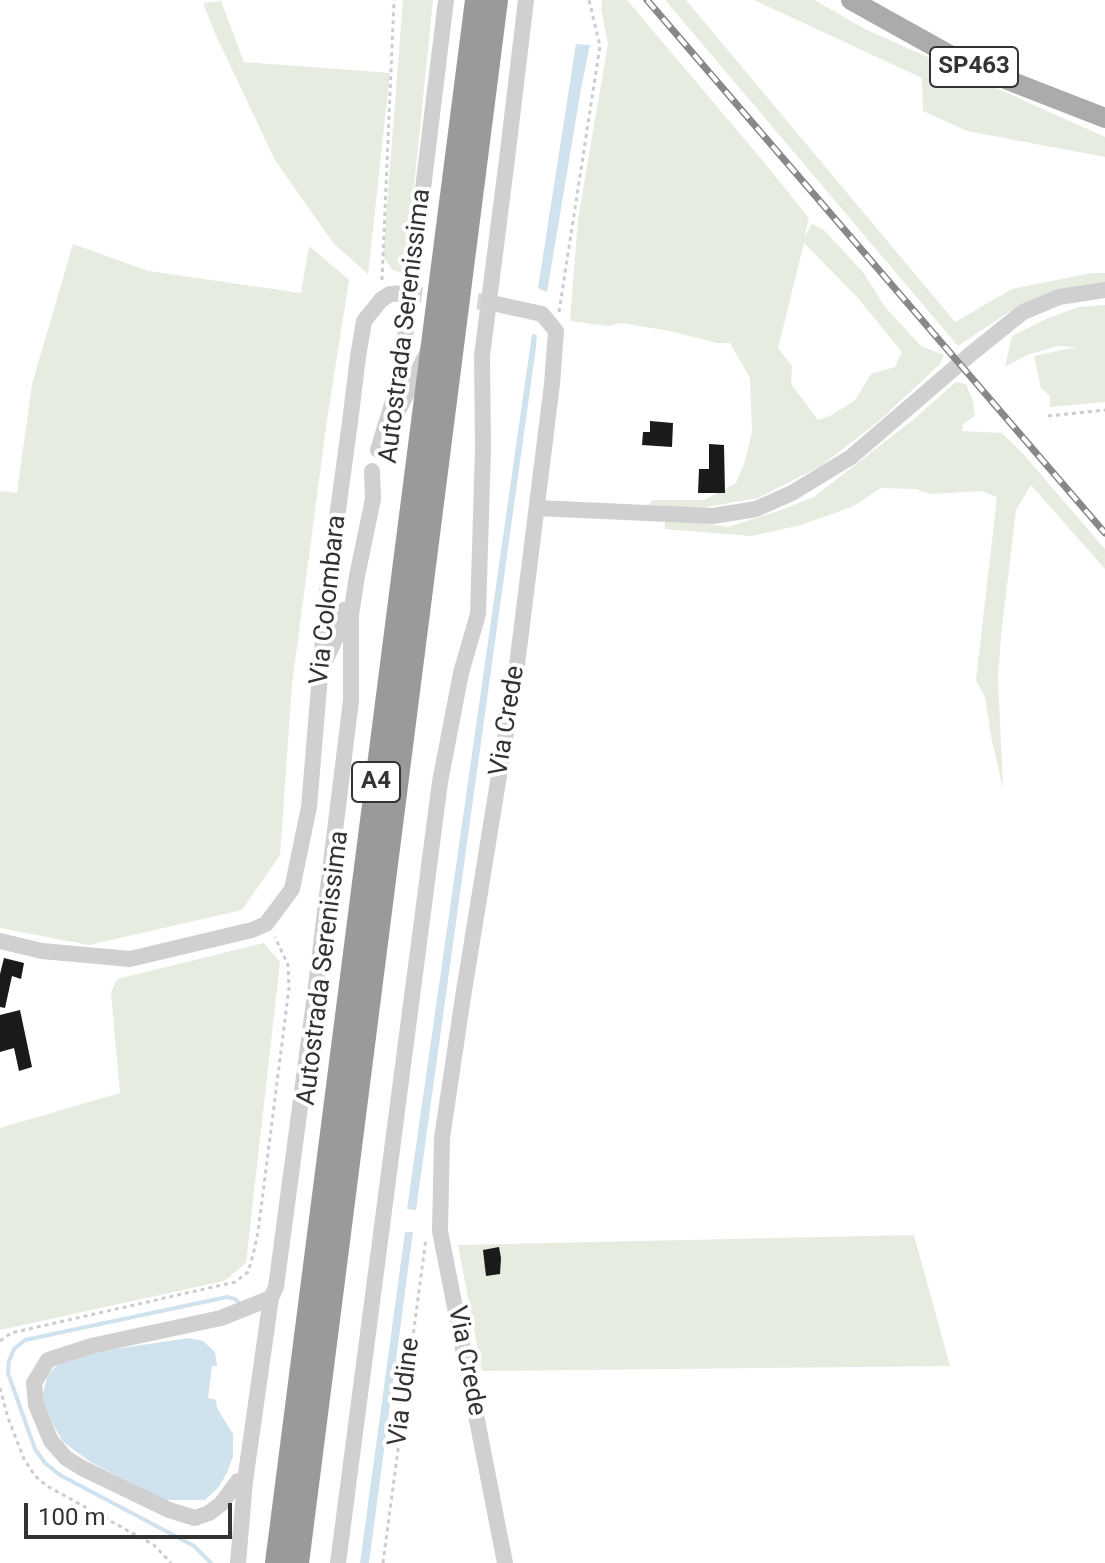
<!DOCTYPE html>
<style>
body{margin:0}
#map{position:relative;width:1105px;height:1563px;overflow:hidden;background:#fff;font-family:Roboto,sans-serif}
canvas{display:block}
.scale{position:absolute;left:24px;top:1503px;width:208px;height:36px;box-sizing:border-box;border:4px solid #333;border-top:0;padding-left:10px;font-size:24px;line-height:28px;white-space:nowrap;color:#333;-webkit-text-stroke:6px #fff;paint-order:stroke}
</style>
<div id="map">
<canvas width="1105" height="1563"></canvas>
<div class="scale">100 m</div>
</div>
<script>
const ctx = document.querySelector('canvas').getContext('2d');
ctx.lineJoin = 'round';
function paint(path, color) {
  ctx.fillStyle = color;
  ctx.fill(path, 'evenodd');
}
function poly(rows) {
  const path = new Path2D();
  for (const r of rows) {
    path.moveTo(r[0], r[1]);
    for (let i = 2; i < r.length; i += 2) path.lineTo(r[i], r[i + 1]);
  }
  return path;
}
function stroke(path, color, width, dash) {
  ctx.strokeStyle = color;
  ctx.lineWidth = width;
  ctx.lineCap = dash ? 'butt' : 'round';
  ctx.setLineDash(dash || []);
  ctx.stroke(path);
}
function drawText(font, color, halo, rows, align = 'center') {
  ctx.font = font + ' Roboto,sans-serif';
  ctx.lineWidth = 8;
  ctx.setLineDash([]);
  ctx.textBaseline = 'middle';
  ctx.strokeStyle = halo;
  ctx.fillStyle = color;
  for (const [text, x, y, turn = 0] of rows) {
    ctx.save();
    ctx.translate(x, y);
    ctx.rotate((+turn || 0) * Math.PI / 180);
    ctx.textAlign = isNaN(turn) ? turn : align;
    if (halo) ctx.strokeText(text, 0, 0);
    ctx.fillText(text, 0, 0);
    ctx.restore();
  }
}
const green = poly([
 [403,0,433,0,405,274,393,270,383,257],
 [602,0,627,0,762,160,809,218,804,238,812,224,824,230,863,272,885,307,921,346,944,355,939,365,880,420,821,466,758,498,700,508,649,505,652,500,704,500,736,483,745,461,752,432,750,378,730,343,717,343,670,331,620,323,608,326,570,321,578,220,608,43,601,9],
 [804,243,858,298,902,352,895,367,871,374,855,400,832,415,818,420,791,384,792,366,778,348],
 [665,0,686,0,955,322,1012,289,1092,273,1105,273,1105,284,1083,285,1021,304,958,346],
 [754,0,814,0,865,29,1105,137,1105,157,967,131,923,111,922,78],
 [221,1,244,62,390,73,368,274,334,244,275,160,213,29,203,3],
 [73,244,148,271,301,293,309,246,349,280,327,420,292,684,280,855,242,910,89,945,0,928,0,491,17,493,32,384],
 [1105,305,1105,402,1050,407,1050,396,1041,388,1034,356,1077,347,1057,346,1027,355,1005,367,1012,336,1046,319,1078,307],
 [956,382,966,384,973,401,975,416,963,424,962,431,1002,433,1025,456,1105,549,1105,569,1031,485,1016,510,1001,636,998,677,1003,789,991,736,985,697,976,680,997,497,981,491,931,494,916,489,881,488,852,507,801,525,751,536,665,529,665,522,693,522,728,527,778,511,814,497,914,419],
 [264,943,280,962,246,1263,224,1281,0,1330,0,1128,120,1093,111,992,117,979],
 [914,1235,950,1366,482,1371,458,1245]
]);
const water = poly([
 [576,44,590,45,581,89,547,292,538,288],
 [532,334,537,335,536,347,416,1210,407,1209],
 [405,1232,413,1232,369,1563,360,1563],
 [189,1338,203,1341,215,1352,217,1366,212,1366,208,1398,216,1400,217,1408,233,1434,233,1456,227,1473,218,1488,205,1500,165,1500,92,1463,63,1442,41,1403,47,1377,56,1366,82,1354]
]);
const stream = poly([
 [211,1563,194,1546,60,1475,45,1463,35,1449,14,1390,8,1373,9,1361,14,1349,25,1340,227,1297,235,1299,240,1304]
]);
const building = poly([
 [650,421,673,423,672,447,642,445,643,432,650,432],
 [709,444,724,445,725,493,698,493,699,469,709,469],
 [4,958,24,963,21,979,12,976,5,1008,0,1007,0,974],
 [20,1010,32,1067,19,1071,14,1048,0,1052,0,1015],
 [499,1247,501,1258,500,1274,486,1276,483,1250]
]);
const minorTunnel = poly([
 [406,293,492,303]
]);
const path = poly([
 [382,280,394,0],
 [559,312,600,46,589,0],
 [1048,416,1105,410],
 [0,1341,11,1333,235,1282,248,1272,253,1255,258,1232,289,988,288,965,275,937],
 [0,1388,8,1418,24,1459,35,1476,47,1486,154,1545,171,1563],
 [383,1563,426,1238]
]);
const minor = poly([
 [492,303,542,314,556,331,552,384,517,665,463,997,442,1138,440,1231,505,1563],
 [398,411,427,353],
 [378,450,400,378,446,0],
 [537,508,713,516,756,509,792,493,851,457,972,353,1023,312,1059,297,1105,290],
 [324,663,341,627,344,610],
 [0,941,42,951,130,959,252,930,266,924,292,889,309,807,327,591,350,422,358,357,364,321,381,300,390,294,406,293],
 [245,1481,271,1298],
 [238,1563,245,1481,238,1481,221,1504,209,1513,195,1518,169,1510,82,1468,66,1458,51,1441,36,1405,34,1383,48,1360,91,1346,221,1318,271,1298,276,1287,314,1002,351,700,351,615,357,576,373,499,372,471],
 [338,1563,440,782,461,673,478,614,483,449,482,356,508,151,526,0]
]);
const major = poly([
 [851,0,964,63,1105,118]
]);
const highway = poly([
 [276,1563,476,0],
 [298,1563,497,0]
]);
const rail = poly([
 [647,0,1105,533]
]);
const shields = [
 [974,67,88],
 [376,782,48]
];
const shieldNames = [
 ["SP463",974,67],
 ["A4",376,782]
];
const streetNames = [
 ["Autostrada Serenissima",406,326,-83],
 ["Via Colombara",329,600,-84],
 ["Via Crede",508,721,-81],
 ["Autostrada Serenissima",324,968,-83],
 ["Via Crede",466,1361,79],
 ["Via Udine",405,1392,-83]
];
paint(green, '#e6ecdf');
paint(water, '#cfe2ee');
stroke(stream, '#cfe2ee', 4);
paint(building, '#1a1a1a');
stroke(minorTunnel, '#d6d6d6', 16, [16, 8]);
stroke(path, '#cdcdcd', 3, [4, 4]);
stroke(minor, '#d0d0d0', 16);
stroke(major, '#ababab', 20);
stroke(highway, '#9a9a9a', 22);
stroke(rail, '#888', 7);
stroke(rail, '#fff', 4, [12]);
for (const [x, y, w] of shields) {
  const box = new Path2D();
  box.roundRect(x - w / 2, y - 20, w, 40, 6);
  ctx.fillStyle = '#fff';
  ctx.fill(box);
  stroke(box, '#333', 2);
}
drawText('bold 24px', '#333', null, shieldNames);
drawText('26px', '#333', '#fff', streetNames);
</script>
